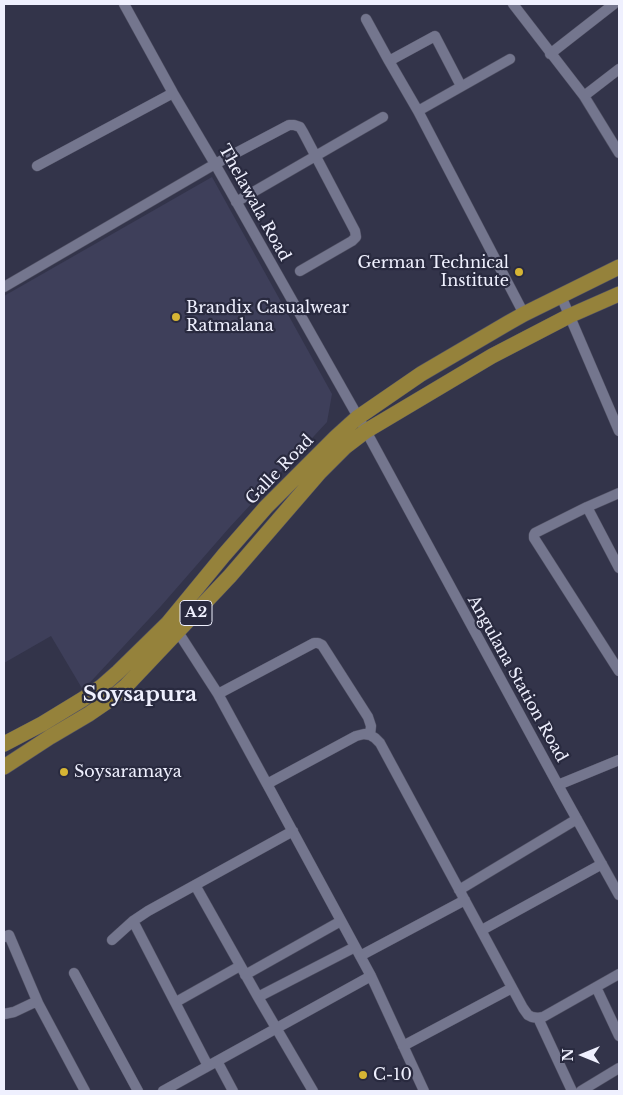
<!DOCTYPE html>
<style>
body{margin:0}
#map{position:relative;width:623px;height:1095px;overflow:hidden;background:#33344a;font-family:"Libre Baskerville",serif}
canvas{display:block}
.frame{position:absolute;inset:0;border:5px solid #eff0fe;pointer-events:none}
.north{position:absolute;left:558px;top:1030px;width:50px;height:50px;-webkit-text-stroke:4px #292a3f;paint-order:stroke;rotate:270deg;font-size:14px;font-weight:700;line-height:20px;text-align:center;color:#eff0fe}
.north::after{content:'';display:block;margin:auto;width:18px;height:22px;background:#eff0fe;clip-path:polygon(50% 0,100% 100%,50% 72%,0 100%)}
</style>
<div id="map">
<canvas width="623" height="1095"></canvas>
<div class="frame"></div>
<div class="north">N</div>
</div>
<script>
const ctx = document.querySelector('canvas').getContext('2d');
ctx.lineJoin = 'round';
function paint(path, color) {
  ctx.fillStyle = color;
  ctx.fill(path, 'evenodd');
}
function poly(rows) {
  const path = new Path2D();
  for (const r of rows) {
    path.moveTo(r[0], r[1]);
    for (let i = 2; i < r.length; i += 2) path.lineTo(r[i], r[i + 1]);
  }
  return path;
}
function stroke(path, color, width, dash) {
  ctx.strokeStyle = color;
  ctx.lineWidth = width;
  ctx.lineCap = dash ? 'butt' : 'round';
  ctx.setLineDash(dash || []);
  ctx.stroke(path);
}
function drawText(font, color, halo, rows, align = 'center') {
  ctx.font = font + ' "Libre Baskerville",serif';
  ctx.lineWidth = 4.5;
  ctx.setLineDash([]);
  ctx.textBaseline = 'middle';
  ctx.strokeStyle = halo;
  ctx.fillStyle = color;
  for (const [text, x, y, turn = 0] of rows) {
    ctx.save();
    ctx.translate(x, y);
    ctx.rotate((+turn || 0) * Math.PI / 180);
    ctx.textAlign = isNaN(turn) ? turn : align;
    if (halo) ctx.strokeText(text, 0, 0);
    ctx.fillText(text, 0, 0);
    ctx.restore();
  }
}
const built = poly([
 [212,177,332,394,327,422,229,528,161,606,83,690,51,636,4,663,4,296]
]);
const minor = poly([
 [124,4,173,93,215,164,366,431,564,796,619,895],
 [513,4,584,96,619,153],
 [366,19,389,61,418,111,524,314],
 [550,54,614,4],
 [389,61,435,36,461,86],
 [584,96,619,69],
 [418,111,510,59],
 [37,166,173,93],
 [236,202,383,117],
 [4,287,215,164,289,125,294,125,300,127,303,132,355,231,356,237,352,241,300,271],
 [561,296,619,431],
 [619,493,587,507,535,533,534,535,534,538,619,671],
 [587,507,619,568],
 [174,629,178,632,218,694,267,784,356,736,364,734,370,735,375,738,380,743,523,1008,528,1015,532,1017,538,1018,543,1017,619,974],
 [218,694,314,643,318,643,322,645,368,717,371,726,370,735],
 [267,784,371,976,424,1091],
 [558,785,619,760],
 [195,885,258,997,313,1091],
 [459,890,577,819],
 [133,921,208,1066],
 [482,930,602,864],
 [4,937,9,935,38,1003],
 [112,940,133,921,148,911,293,831],
 [360,956,465,900],
 [74,973,138,1091],
 [245,975,341,921],
 [596,987,619,1036],
 [258,997,355,947],
 [176,1002,240,966],
 [4,1014,14,1012,33,1003,38,1003,85,1091],
 [538,1018,572,1091],
 [403,1046,512,988],
 [217,1061,233,1091],
 [163,1091,371,976],
 [581,1091,619,1068]
]);
const highway = poly([
 [4,744,42,724,83,699,101,687,118,672,168,623,224,555,266,507,336,437,357,418,421,374,508,323,524,314,619,267],
 [4,767,50,737,89,714,108,701,126,686,230,576,319,473,345,447,366,431,492,356,569,316,619,294]
]);
const markers = [
 [519,272,5,"#d6b534"],
 [176,317,5,"#d6b534"],
 [64,772,5,"#d6b534"],
 [363,1075,5,"#d6b534"]
];
const shields = [
 [196,613,32]
];
const shieldNames = [
 ["A2",196,613]
];
const streetNames = [
 ["Thelawala Road",254,203,61],
 ["Galle Road",280,470,-46],
 ["Angulana Station Road",517,679,61]
];
const poiNames = [
 ["German Technical",509,263,"right"],
 ["Institute",509,281,"right"],
 ["Brandix Casualwear",186,308],
 ["Ratmalana",186,326],
 ["Soysaramaya",74,772],
 ["C-10",373,1075]
];
const districtNames = [
 ["Soysapura",140,695]
];
paint(built, '#3e3f5a');
stroke(minor, '#525265', 11);
stroke(highway, '#525265', 16);
stroke(minor, '#74768e', 10);
stroke(highway, '#95823b', 15);
for (const [x, y, r, color] of markers) {
  const dot = new Path2D();
  dot.arc(x, y, r, 0, 2 * Math.PI);
  ctx.fillStyle = color;
  ctx.fill(dot);
  stroke(dot, '#292a3f', 2);
}
for (const [x, y, w] of shields) {
  const box = new Path2D();
  box.roundRect(x - w / 2, y - 12.5, w, 25, 4);
  ctx.fillStyle = '#292a3f';
  ctx.fill(box);
  stroke(box, '#eff0fe', 1);
}
drawText('bold 15px', '#eff0fe', null, shieldNames);
drawText('16px', '#eff0fe', '#292a3f', streetNames);
drawText('16px', '#eff0fe', '#292a3f', poiNames, 'left');
drawText('bold 21px', '#eff0fe', '#292a3f', districtNames);
</script>
